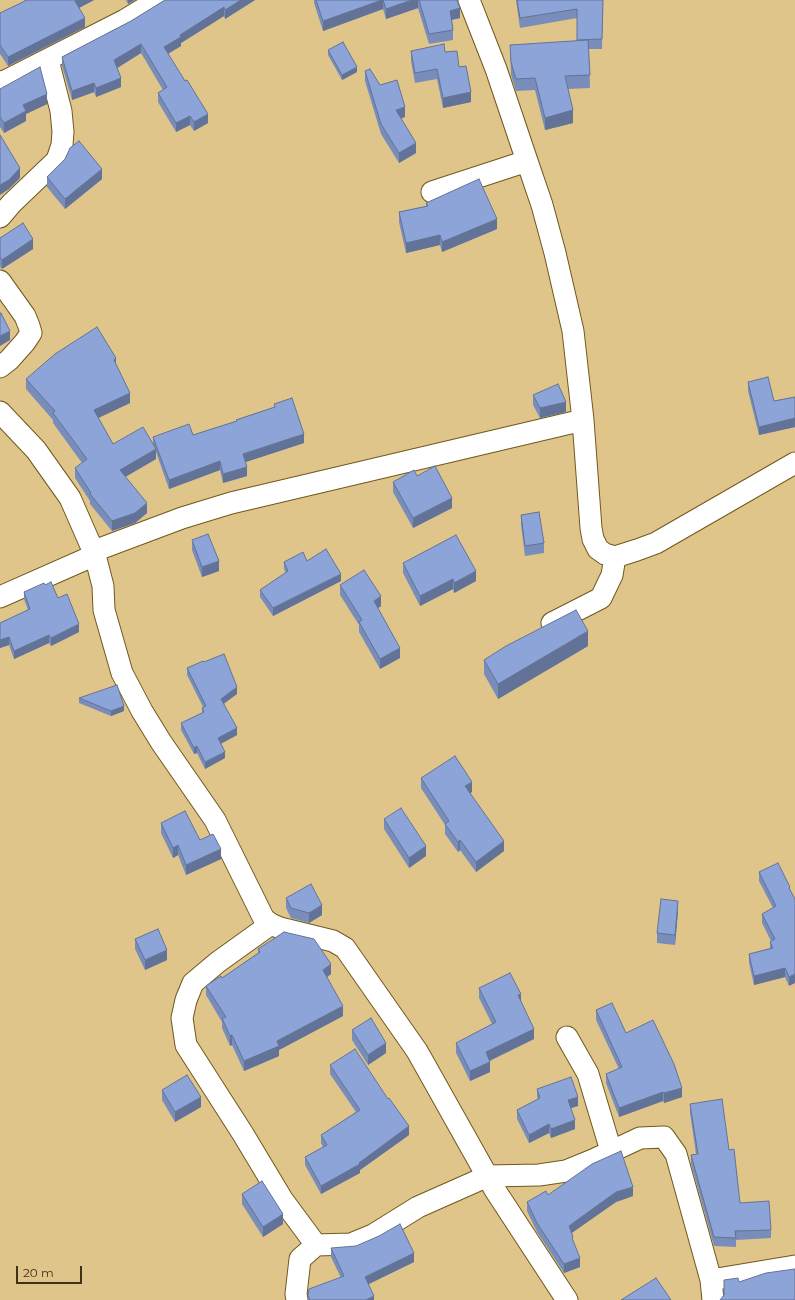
<!DOCTYPE html>
<style>
body{margin:0}
#map{position:relative;width:795px;height:1300px;overflow:hidden;background:#e0c58b;font-family:Montserrat,sans-serif}
canvas{display:block}
.scale{position:absolute;left:16px;top:1266px;width:66px;height:18px;box-sizing:border-box;border:2px solid #3d321a;border-top:0;padding-left:5px;font-size:12px;line-height:14px;white-space:nowrap;color:#3d321a;-webkit-text-stroke:3px #e0c58b;paint-order:stroke}
</style>
<div id="map">
<canvas width="795" height="1300"></canvas>
<div class="scale">20 m</div>
</div>
<script>
const ctx = document.querySelector('canvas').getContext('2d');
ctx.lineJoin = 'round';
function poly(rows) {
  const path = new Path2D();
  for (const r of rows) {
    path.moveTo(r[0], r[1]);
    for (let i = 2; i < r.length; i += 2) path.lineTo(r[i], r[i + 1]);
  }
  return path;
}
function stroke(path, color, width, dash) {
  ctx.strokeStyle = color;
  ctx.lineWidth = width;
  ctx.lineCap = dash ? 'butt' : 'round';
  ctx.setLineDash(dash || []);
  ctx.stroke(path);
}
function paint(path, color) {
  ctx.fillStyle = color;
  ctx.fill(path, 'evenodd');
}
const minor = poly([
 [469,0,496,69,527,161,542,205,555,253,573,331,583,420,591,528,593,539,598,549,605,554,615,557,637,550,656,543,795,463],
 [0,82,5,81,125,20,158,0],
 [432,192,527,161],
 [0,217,12,203,57,160,62,145,63,132,61,111,48,60],
 [0,281,25,316,29,326,31,333,25,342,9,360,0,367],
 [0,412,36,450,70,498,95,555,103,586,104,610,122,673,142,711,161,742,215,820,264,919,271,924,280,928,333,941,345,948,417,1051,495,1190,567,1300],
 [94,551,182,518,231,503,583,420],
 [0,597,95,555],
 [552,623,601,598,612,575,615,557],
 [271,924,218,962,193,983,186,1000,182,1018,186,1045,243,1134,282,1199,316,1245,351,1244,373,1235,418,1207,488,1176,539,1175,566,1171,593,1160,640,1138,664,1137,676,1154,711,1280,713,1300],
 [567,1037,588,1074,611,1151],
 [711,1280,795,1266],
 [297,1300,296,1294,300,1259,316,1245]
]);
const wall = poly([
 [24,0,94,0,79,8,85,27,8,66,0,54,0,13,25,1],
 [126,0,135,0,128,4],
 [255,0,225,19,224,16,181,43,181,46,168,54,208,123,194,131,190,125,176,132,158,102,158,93,163,90,141,53,117,68,121,87,96,97,94,92,72,100,62,66,62,57,131,21,164,1],
 [314,0,457,0,460,18,452,20,453,30,453,40,429,44,418,8,386,19,383,9,323,31,314,3],
 [516,0,603,0,602,49,589,49,590,88,568,89,573,123,545,130,535,90,516,91,511,75,510,45,577,41,577,18,520,28],
 [328,50,357,72,342,80,328,55],
 [411,51,445,52,459,67,471,102,443,108,437,79,415,83,411,61],
 [365,71,380,85,405,117,401,118,416,153,399,163,381,134,365,81],
 [0,89,47,104,26,114,26,121,4,133,0,127],
 [65,159,102,179,65,209,47,187,47,177],
 [426,203,497,229,442,252,440,245,406,253,399,222,399,212,426,206],
 [0,238,33,249,2,269,0,267],
 [116,366,130,403,98,418,113,444,153,445,153,437,193,435,236,421,236,420,274,407,274,404,304,443,245,462,247,476,223,483,220,470,169,489,156,452,156,459,125,477,147,513,135,523,112,531,90,504,90,501,75,478,75,468,82,463,53,423,53,420,26,389,26,379],
 [748,382,774,401,795,397,795,427,759,435,748,391],
 [533,395,566,412,540,418,533,405],
 [417,476,452,508,413,528,393,492,393,482],
 [521,515,544,543,544,553,525,556,521,525],
 [192,540,219,571,202,577,192,550],
 [307,561,341,581,273,616,260,597,260,590,286,573,284,569,284,562],
 [403,563,476,581,454,593,453,589,420,606,403,573],
 [45,585,58,598,79,632,51,646,49,643,14,659,9,645,0,648,0,623,28,610,24,599,24,592],
 [340,585,381,606,378,608,400,658,380,669,359,632,359,625,340,595],
 [588,646,498,699,484,674,484,660],
 [204,662,237,694,224,704,237,735,221,744,225,758,205,769,197,753,194,754,181,730,181,723,202,713,202,708,203,707,187,675,187,668],
 [79,698,124,711,111,716,79,703],
 [421,778,472,792,470,793,504,851,476,872,460,850,458,852,445,834,445,825,421,788],
 [384,819,426,856,409,868,384,829],
 [161,823,200,840,221,859,186,875,178,855,173,858,161,833],
 [759,872,790,887,789,986,785,977,754,985,749,963,749,954,770,948,770,942,771,941,762,923,762,914,773,908,759,881],
 [286,898,322,915,309,923,291,918,286,908],
 [678,911,675,945,657,943,657,933],
 [135,939,167,960,145,970,135,949],
 [258,949,331,974,327,977,343,1016,279,1050,279,1056,244,1071,232,1045,230,1046,222,1028,222,1022,206,995,206,986,222,978,258,953],
 [479,988,521,1001,534,1039,490,1061,490,1072,470,1081,456,1053,456,1043,492,1024,479,998],
 [596,1010,626,1033,682,1097,664,1103,663,1101,619,1117,606,1083,606,1074,619,1069,596,1020],
 [352,1030,386,1053,368,1065,352,1040],
 [330,1065,409,1135,360,1170,360,1173,321,1194,305,1165,305,1157,323,1147,321,1143,321,1135,356,1112,330,1074],
 [537,1089,578,1106,571,1108,575,1129,551,1138,549,1133,529,1143,517,1119,517,1110,538,1099,537,1097],
 [162,1090,201,1107,175,1122,162,1100],
 [690,1104,729,1150,740,1203,771,1230,771,1238,736,1240,736,1247,714,1246,691,1164,691,1155,696,1154,690,1113],
 [242,1194,283,1224,263,1237,242,1204],
 [548,1195,633,1196,616,1202,571,1233,580,1267,564,1273,537,1232,527,1211,527,1202],
 [331,1248,414,1262,368,1284,374,1300,308,1300,308,1296,341,1278,331,1257]
]);
const shadedWall = poly([
 [78,0,94,0,75,10,75,1],
 [128,0,135,0,128,4],
 [241,0,255,0,225,19,225,10],
 [382,0,383,0,383,9,323,31,323,21],
 [412,0,418,0,418,8,386,19,386,9],
 [224,7,224,16,181,43,181,46,164,56,164,47,180,35],
 [460,8,460,18,450,20,450,11],
 [85,18,85,27,8,66,8,57],
 [141,44,141,53,114,70,114,60],
 [357,67,357,72,342,80,342,75],
 [121,78,121,87,96,97,96,88],
 [94,83,94,92,72,100,72,91],
 [471,92,471,102,443,108,443,98],
 [47,94,47,104,26,114,26,121,4,133,4,123,23,105],
 [405,107,405,117,396,120,396,110],
 [573,110,573,123,545,130,545,118],
 [208,114,208,123,194,131,194,122],
 [190,116,190,125,176,132,176,123],
 [416,143,416,153,399,163,399,153],
 [20,168,20,178,9,189,0,195,0,185],
 [102,169,102,179,65,209,65,199],
 [497,219,497,229,442,252,442,242],
 [440,235,440,245,406,253,406,243],
 [33,239,33,249,2,269,2,260],
 [10,331,10,340,0,346,0,336],
 [116,358,116,368,114,360],
 [130,393,130,403,94,420,94,410],
 [566,402,566,412,540,418,540,408],
 [795,418,795,427,759,435,759,427],
 [304,434,304,443,243,463,243,454],
 [156,449,156,459,120,480,120,470],
 [220,461,220,470,169,489,169,480],
 [247,467,247,476,223,483,223,474],
 [452,498,452,508,413,528,413,518],
 [147,503,147,513,135,523,112,531,112,521],
 [219,561,219,571,202,577,202,567],
 [476,571,476,581,454,593,454,583],
 [341,574,341,581,273,616,273,608],
 [453,579,453,589,420,606,420,596],
 [381,596,381,606,374,611,374,601],
 [79,624,79,632,51,646,51,638],
 [588,631,588,646,498,699,498,684],
 [49,635,49,643,14,659,14,651],
 [9,637,9,645,0,648,0,640],
 [400,648,400,658,380,669,380,659],
 [237,687,237,694,221,705,221,699],
 [124,706,124,711,111,716,111,711],
 [237,728,237,735,218,745,218,738],
 [197,746,197,753,194,754,194,748],
 [225,752,225,758,205,769,205,762],
 [472,782,472,792,465,796,465,786],
 [460,840,460,850,458,852,458,842],
 [504,841,504,851,476,872,476,862],
 [178,845,178,855,173,858,173,848],
 [426,846,426,856,409,868,409,858],
 [221,849,221,859,186,875,186,865],
 [678,901,678,911,675,945,675,935],
 [322,905,322,915,309,923,309,913],
 [167,950,167,960,145,970,145,960],
 [331,964,331,974,323,980,323,970],
 [785,968,785,977,754,985,754,976],
 [795,974,795,983,789,986,789,977],
 [521,994,521,1004,518,995],
 [343,1006,343,1016,279,1050,279,1056,244,1071,244,1061,277,1041],
 [534,1029,534,1039,486,1062,486,1052],
 [232,1035,232,1045,230,1046,230,1036],
 [386,1043,386,1053,368,1065,368,1055],
 [490,1062,490,1072,470,1081,470,1071],
 [682,1088,682,1097,664,1103,664,1093],
 [663,1092,663,1101,619,1117,619,1108],
 [201,1097,201,1107,175,1122,175,1112],
 [578,1097,578,1106,568,1109,568,1100],
 [575,1120,575,1129,551,1138,551,1129],
 [549,1124,549,1133,529,1143,529,1135],
 [409,1126,409,1135,360,1170,360,1173,321,1194,321,1186,359,1163],
 [633,1187,633,1196,616,1202,569,1235,569,1226,616,1192],
 [283,1214,283,1224,263,1237,263,1227],
 [414,1253,414,1262,365,1286,365,1277],
 [580,1258,580,1267,564,1273,564,1264],
 [374,1296,374,1300,366,1300]
]);
const building = poly([
 [27,0,78,0,75,1,85,18,8,57,0,45,0,13,27,0],
 [165,0,241,0,225,10,224,7,180,35,181,37,164,47,185,81,187,80,208,114,194,122,190,116,176,123,158,93,167,87,141,44,114,60,121,78,96,88,94,83,72,91,62,57,131,21,165,0],
 [316,0,382,0,323,21,316,0],
 [383,0,412,0,386,9,383,0],
 [419,0,457,0,460,8,450,11,453,30,429,34,419,0],
 [517,0,603,0,602,39,577,40,577,9,520,18,517,0],
 [588,40,590,75,565,76,573,110,545,118,535,78,516,79,511,62,510,45,588,40],
 [343,42,357,67,342,75,328,50,343,42],
 [444,44,445,52,457,51,459,67,466,66,471,92,443,98,437,69,415,73,411,51,444,44],
 [40,67,47,94,23,105,26,111,4,123,0,117,0,89,40,67],
 [370,69,380,85,397,80,405,107,396,110,416,143,399,153,381,124,365,71,370,69],
 [0,135,20,168,9,180,0,185,0,135],
 [79,141,102,169,65,199,47,177,65,159,70,148,79,141],
 [479,179,497,219,442,242,440,235,406,243,399,212,428,206,426,203,479,179],
 [23,223,33,239,2,260,0,257,0,238,23,223],
 [0,313,1,313,10,331,0,336,0,313],
 [97,327,116,358,114,360,130,393,94,410,113,444,143,427,156,449,120,470,147,503,135,513,112,521,90,494,91,493,75,468,87,459,53,413,55,411,26,379,55,354,97,327],
 [768,377,774,401,795,397,795,418,759,427,748,382,768,377],
 [558,384,566,402,540,408,533,395,558,384],
 [292,398,304,434,243,454,247,467,223,474,220,461,169,480,153,437,189,424,193,435,237,421,236,420,275,407,274,404,292,398],
 [435,466,452,498,413,518,393,482,414,470,417,476,435,466],
 [539,512,544,543,525,546,521,515,539,512],
 [208,534,219,561,202,567,192,540,208,534],
 [456,535,476,571,454,583,453,579,420,596,403,563,456,535],
 [326,549,341,574,273,608,260,590,288,571,284,562,303,552,307,561,326,549],
 [364,570,381,596,374,601,400,648,380,659,359,622,362,620,340,585,364,570],
 [51,582,58,598,67,594,79,624,51,638,49,635,14,651,9,637,0,640,0,623,30,609,24,592,44,583,45,585,51,582],
 [576,610,588,631,498,684,484,660,506,646,576,610],
 [224,654,237,687,221,699,237,728,218,738,225,752,205,762,197,746,194,748,181,723,204,712,202,708,206,706,187,668,203,661,204,662,224,654],
 [117,685,124,706,111,711,79,698,117,685],
 [455,756,472,782,465,786,504,841,476,862,460,840,458,842,445,824,449,821,421,778,455,756],
 [401,808,426,846,409,858,384,819,401,808],
 [185,811,200,840,213,834,221,849,186,865,178,845,173,848,161,823,185,811],
 [778,863,790,887,789,888,795,899,795,974,789,977,785,968,754,976,749,954,773,948,770,942,775,939,762,914,776,906,759,872,778,863],
 [311,884,322,905,309,913,291,908,286,898,311,884],
 [661,899,678,901,675,935,657,933,661,899],
 [158,929,167,950,145,960,135,939,158,929],
 [284,932,314,939,331,964,323,970,343,1006,277,1041,279,1046,244,1061,232,1035,230,1036,222,1018,226,1017,206,986,221,976,222,978,260,952,258,949,284,932],
 [510,973,521,994,518,995,534,1029,486,1052,490,1062,470,1071,456,1043,496,1022,479,988,510,973],
 [612,1003,626,1033,653,1020,674,1064,682,1088,664,1093,663,1092,619,1108,606,1074,622,1067,596,1010,612,1003],
 [371,1018,386,1043,368,1055,352,1030,371,1018],
 [355,1049,388,1099,389,1098,409,1126,359,1163,360,1164,321,1186,305,1157,327,1145,321,1135,360,1110,330,1065,355,1049],
 [187,1075,201,1097,175,1112,162,1090,187,1075],
 [571,1077,578,1097,568,1100,575,1120,551,1129,549,1124,529,1135,517,1110,540,1098,537,1089,571,1077],
 [722,1099,729,1150,734,1149,740,1203,769,1201,771,1230,735,1231,736,1238,714,1237,691,1155,698,1154,690,1104,722,1099],
 [621,1151,633,1187,616,1192,569,1226,573,1237,572,1238,580,1258,564,1264,537,1223,527,1202,546,1191,548,1195,592,1164,621,1151],
 [262,1181,283,1214,263,1227,242,1194,262,1181],
 [400,1224,414,1253,365,1277,374,1296,366,1300,310,1300,308,1296,309,1289,344,1276,331,1248,356,1246,379,1236,400,1224],
 [795,1269,795,1299,793,1300,720,1300,724,1295,724,1280,738,1278,739,1282,766,1273,795,1269],
 [656,1278,671,1300,621,1300,656,1278]
]);
stroke(minor, '#70581d', 23);
stroke(minor, '#fff', 21);
paint(wall, '#798dba');
paint(shadedWall, '#637397');
paint(building, '#8da4d8');
stroke(building, '#637397', 1);
</script>
